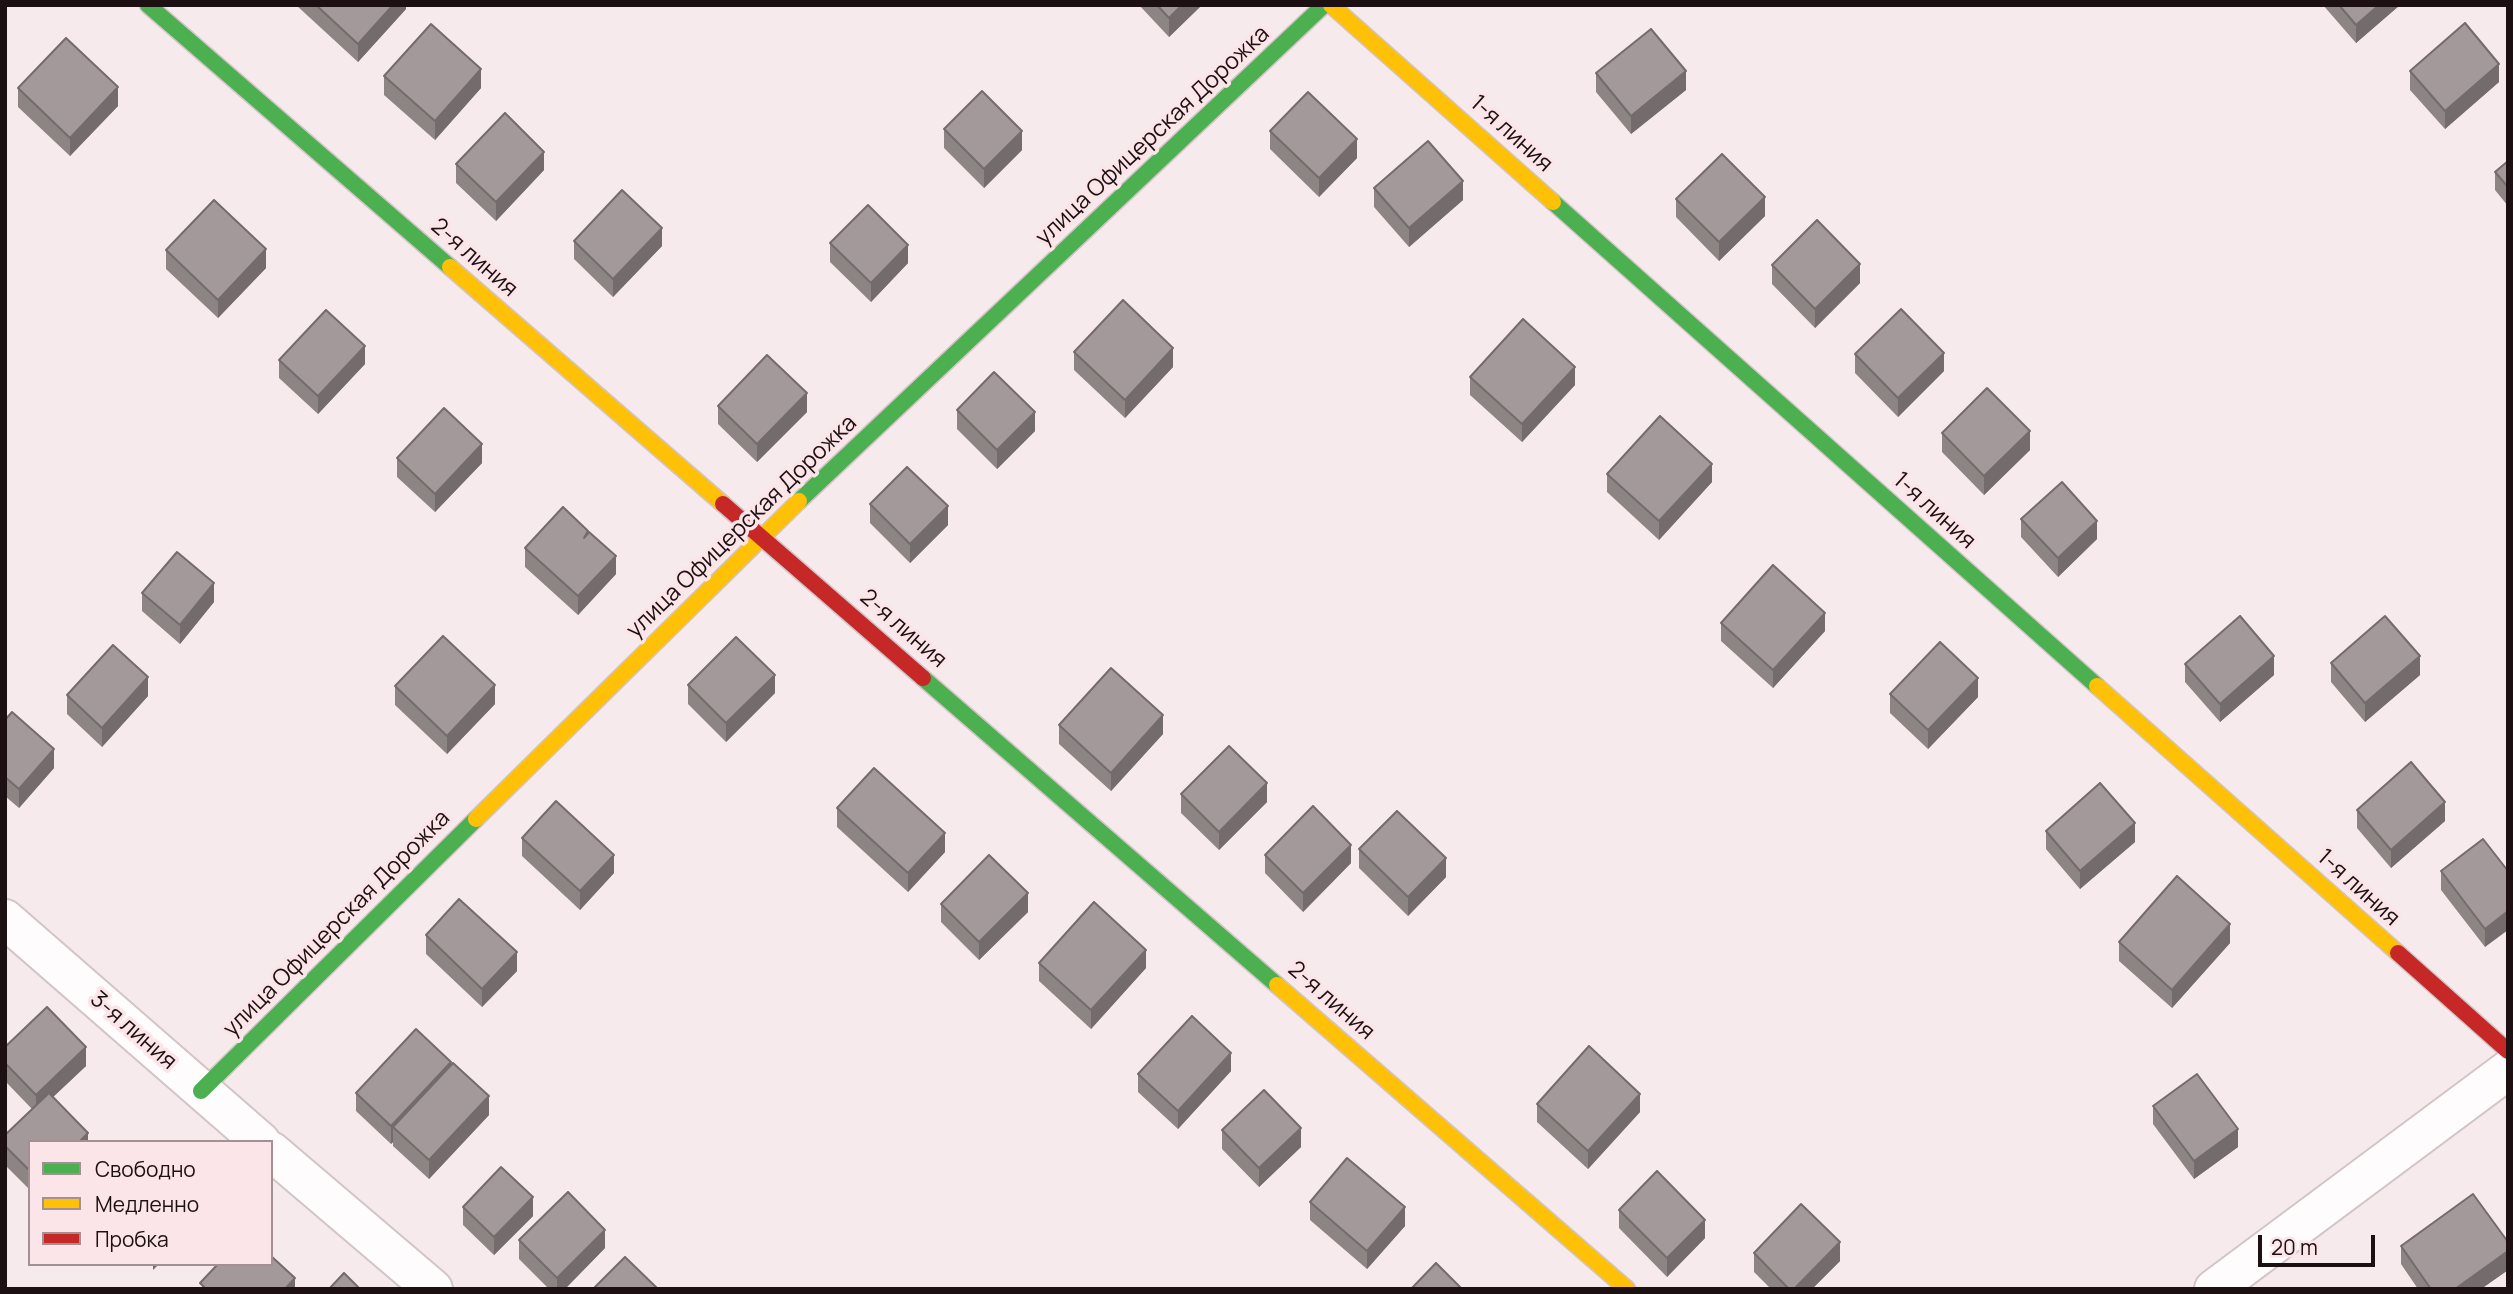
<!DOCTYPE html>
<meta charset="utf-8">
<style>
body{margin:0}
#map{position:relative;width:2513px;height:1294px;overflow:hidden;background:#f7eaec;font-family:Manrope,sans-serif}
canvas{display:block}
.frame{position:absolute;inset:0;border:7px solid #1d1013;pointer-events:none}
.legend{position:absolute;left:28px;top:1140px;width:245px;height:126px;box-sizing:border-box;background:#fce5e8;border:2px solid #a39093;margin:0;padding:9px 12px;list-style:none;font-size:21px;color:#1d1013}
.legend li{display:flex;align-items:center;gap:14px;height:35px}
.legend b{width:35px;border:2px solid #a39093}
.scale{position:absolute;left:2258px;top:1235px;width:117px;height:32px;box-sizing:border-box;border:4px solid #1d1013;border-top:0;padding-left:9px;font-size:21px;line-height:24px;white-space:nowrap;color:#1d1013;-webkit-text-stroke:5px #fce5e8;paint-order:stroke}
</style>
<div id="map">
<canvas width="2513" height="1294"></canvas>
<div class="frame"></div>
<ul class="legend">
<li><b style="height:9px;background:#4caf50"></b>Свободно</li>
<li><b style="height:9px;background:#ffc107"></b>Медленно</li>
<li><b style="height:9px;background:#c62828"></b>Пробка</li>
</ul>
<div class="scale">20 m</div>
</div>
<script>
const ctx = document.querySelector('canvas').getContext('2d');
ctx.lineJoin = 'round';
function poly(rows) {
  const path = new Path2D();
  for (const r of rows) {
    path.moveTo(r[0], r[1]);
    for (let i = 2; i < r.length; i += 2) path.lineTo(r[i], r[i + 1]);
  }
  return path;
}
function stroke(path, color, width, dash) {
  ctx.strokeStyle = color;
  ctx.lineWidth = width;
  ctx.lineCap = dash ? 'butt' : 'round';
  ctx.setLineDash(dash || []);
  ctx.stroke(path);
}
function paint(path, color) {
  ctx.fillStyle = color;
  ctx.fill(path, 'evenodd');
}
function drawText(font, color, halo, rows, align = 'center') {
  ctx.font = font + ' Manrope,sans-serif';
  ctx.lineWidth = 7;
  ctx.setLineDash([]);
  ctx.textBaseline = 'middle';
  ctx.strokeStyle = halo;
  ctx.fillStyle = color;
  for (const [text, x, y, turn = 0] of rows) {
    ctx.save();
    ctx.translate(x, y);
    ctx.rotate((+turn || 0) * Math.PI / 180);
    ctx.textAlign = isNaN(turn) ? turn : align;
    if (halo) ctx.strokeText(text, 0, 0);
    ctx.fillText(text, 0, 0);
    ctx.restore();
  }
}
const street = poly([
 [5,919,261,1142],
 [271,1151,433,1289],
 [2214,1289,2508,1070]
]);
const fast = poly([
 [148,5,450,267],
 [1553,202,2097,686],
 [799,501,1324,5],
 [923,678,1277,985],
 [201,1091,476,819]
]);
const slow = poly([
 [1331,5,1553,202],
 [450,267,723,504],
 [2097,686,2398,953],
 [476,819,799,501],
 [1277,985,1627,1289]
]);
const jam = poly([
 [723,504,923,678],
 [2398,953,2508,1051]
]);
const wall = poly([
 [296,5,406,5,406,9,358,62],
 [1139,5,1202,5,1169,37],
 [2323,5,2400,5,2356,43],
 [2410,71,2499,82,2445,129,2410,90],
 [1596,73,1686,90,1631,134,1596,92],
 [384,76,481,88,435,140,384,95],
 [18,88,118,106,70,156,18,107],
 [944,129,1022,150,984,188,944,148],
 [1270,131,1357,158,1319,197,1270,149],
 [2508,161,2508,206,2495,190,2495,172],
 [456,164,544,170,496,221,456,183],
 [1374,188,1463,200,1409,247,1374,207],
 [1676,199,1765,216,1719,261,1676,217],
 [574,241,662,246,613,297,574,259],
 [830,243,908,263,871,302,830,262],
 [166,250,266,268,218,318,166,269],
 [1772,265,1860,283,1815,328,1772,284],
 [1074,352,1173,367,1125,418,1074,370],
 [1855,354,1944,371,1898,417,1855,373],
 [279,360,365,364,318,414,279,378],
 [1470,377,1575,385,1522,442,1470,395],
 [718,406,807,412,757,462,718,424],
 [957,410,1035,431,997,469,957,429],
 [1942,433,2030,450,1984,495,1942,452],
 [397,458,482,463,435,512,397,477],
 [1607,474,1712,482,1659,540,1607,492],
 [870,504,948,525,910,563,870,523],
 [2021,519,2097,539,2058,577,2021,537],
 [525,548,616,574,578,615,525,567],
 [142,593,214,602,180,644,142,611],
 [1721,623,1825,631,1773,688,1721,641],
 [2331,663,2420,675,2365,722,2331,682],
 [2185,664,2274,675,2220,722,2185,682],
 [688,685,775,693,726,742,688,704],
 [395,686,495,704,447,754,395,705],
 [1890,694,1978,697,1928,749,1890,713],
 [67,695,148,696,102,747,67,714],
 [5,720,54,768,19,808,5,796],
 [1059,725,1163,734,1111,791,1059,744],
 [1181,794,1267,802,1219,850,1181,813],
 [837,808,945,852,908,892,837,827],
 [2357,810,2445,821,2391,868,2357,828],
 [2046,831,2135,842,2080,889,2046,849],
 [522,838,614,873,580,910,522,856],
 [1359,849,1446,877,1408,916,1359,868],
 [1265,855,1351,863,1303,912,1265,873],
 [2441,871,2508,871,2485,947,2441,890],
 [941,904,1028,912,979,960,941,922],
 [426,935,517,971,482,1007,426,954],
 [2119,942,2230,943,2172,1008,2119,961],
 [1039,963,1146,968,1091,1029,1039,981],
 [5,1047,86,1066,53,1097,88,1142,30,1142,30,1190,5,1165,5,1135,32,1109,5,1081],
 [451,1066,489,1115,429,1179,393,1146,393,1142,391,1144,356,1111,356,1093],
 [1231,1071,1178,1129,1138,1092,1138,1074],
 [1537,1104,1640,1112,1588,1169,1537,1122],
 [2153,1106,2238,1147,2194,1179,2153,1124],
 [1222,1130,1301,1147,1259,1187,1222,1149],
 [1310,1202,1405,1226,1367,1269,1310,1220],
 [463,1207,533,1216,494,1255,463,1225],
 [1619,1210,1705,1238,1667,1277,1619,1228],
 [519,1240,605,1248,565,1289,549,1289,519,1259],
 [2401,1246,2508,1270,2481,1289,2418,1289,2401,1264],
 [1754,1253,1840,1261,1812,1289,1771,1289,1754,1272]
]);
const shadedWall = poly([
 [393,5,406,5,406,9,358,62,358,44],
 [1182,5,1202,5,1169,37,1169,18],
 [2379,5,2400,5,2356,43,2356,25],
 [2499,64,2499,82,2445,129,2445,111],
 [481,69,481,88,435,140,435,121],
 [1686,71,1686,90,1631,134,1631,116],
 [118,87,118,106,70,156,70,138],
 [1022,131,1022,150,984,188,984,169],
 [1357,139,1357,158,1319,197,1319,178],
 [544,152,544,170,496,221,496,202],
 [1463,181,1463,200,1409,247,1409,228],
 [1765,197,1765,216,1719,261,1719,242],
 [662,228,662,246,613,297,613,279],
 [908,245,908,263,871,302,871,283],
 [266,249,266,268,218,318,218,300],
 [1860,264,1860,283,1815,328,1815,309],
 [365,346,365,364,318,414,318,396],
 [1173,348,1173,367,1125,418,1125,400],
 [1944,353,1944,371,1898,417,1898,398],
 [1575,367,1575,385,1522,442,1522,424],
 [807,393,807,412,757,462,757,444],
 [1035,412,1035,431,997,469,997,450],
 [2030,431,2030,450,1984,495,1984,476],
 [482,444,482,463,435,512,435,494],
 [1712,464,1712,482,1659,540,1659,521],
 [948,506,948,525,910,563,910,544],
 [2097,521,2097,539,2058,577,2058,558],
 [616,556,616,574,578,615,578,596],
 [214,583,214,602,180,644,180,625],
 [1825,613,1825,631,1773,688,1773,670],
 [2274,656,2274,675,2220,722,2220,704],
 [2420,656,2420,675,2365,722,2365,703],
 [775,675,775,693,726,742,726,723],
 [148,677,148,696,102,747,102,728],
 [1978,678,1978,697,1928,749,1928,730],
 [495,685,495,704,447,754,447,736],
 [1163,715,1163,734,1111,791,1111,773],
 [54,749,54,768,19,808,19,789],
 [1267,783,1267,802,1219,850,1219,832],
 [2445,802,2445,821,2391,868,2391,850],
 [2135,823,2135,842,2080,889,2080,871],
 [945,833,945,852,908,892,908,873],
 [1351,845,1351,863,1303,912,1303,893],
 [614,855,614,873,580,910,580,891],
 [1446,858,1446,877,1408,916,1408,897],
 [1028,893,1028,912,979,960,979,942],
 [2508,911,2508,930,2485,947,2485,929],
 [2230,924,2230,943,2172,1008,2172,990],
 [1146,950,1146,968,1091,1029,1091,1010],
 [517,952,517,971,482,1007,482,989],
 [86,1047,86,1066,36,1113,36,1095],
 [1231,1053,1231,1071,1178,1129,1178,1111],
 [451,1062,451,1080,393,1127,393,1142,391,1144,391,1126],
 [1640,1094,1640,1112,1588,1169,1588,1151],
 [489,1096,489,1115,429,1179,429,1160],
 [1301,1128,1301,1147,1259,1187,1259,1168],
 [2238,1129,2238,1147,2194,1179,2194,1161],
 [88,1133,88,1142,79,1142],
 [533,1197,533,1216,494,1255,494,1237],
 [1405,1207,1405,1226,1367,1269,1367,1251],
 [1705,1220,1705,1238,1667,1277,1667,1258],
 [605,1230,605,1248,565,1289,557,1289,557,1278],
 [1840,1242,1840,1261,1812,1289,1794,1289],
 [2508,1251,2508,1270,2481,1289,2455,1289],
 [153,1264,159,1264,153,1270],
 [295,1278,295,1289,285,1289]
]);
const building = poly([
 [316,5,393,5,358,44,316,5],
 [1157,5,1182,5,1169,18,1157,5],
 [2339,5,2379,5,2356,25,2339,5],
 [2465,23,2499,64,2445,111,2410,71,2465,23],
 [431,24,481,69,435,121,384,76,431,24],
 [1651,29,1686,71,1631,116,1596,73,1651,29],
 [66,38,118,87,70,138,18,88,66,38],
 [982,91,1022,131,984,169,944,129,982,91],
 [1308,92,1357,139,1319,178,1270,131,1308,92],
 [505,113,544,152,496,202,456,164,505,113],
 [1428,141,1463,181,1409,228,1374,188,1428,141],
 [1722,154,1765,197,1719,242,1676,199,1722,154],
 [2508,161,2508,187,2495,172,2508,161],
 [622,190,662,228,613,279,574,241,622,190],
 [214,200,266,249,218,300,166,250,214,200],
 [868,205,908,245,871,283,830,243,868,205],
 [1817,220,1860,264,1815,309,1772,265,1817,220],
 [1123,300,1173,348,1125,400,1074,352,1123,300],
 [1901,309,1944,353,1898,398,1855,354,1901,309],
 [326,310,365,346,318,396,279,360,326,310],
 [1523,319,1575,367,1522,424,1470,377,1523,319],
 [767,355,807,393,757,444,718,406,767,355],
 [994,372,1035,412,997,450,957,410,994,372],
 [1987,388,2030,431,1984,476,1942,433,1987,388],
 [444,408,482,444,435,494,397,458,444,408],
 [1660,416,1712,464,1659,521,1607,474,1660,416],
 [907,467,948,506,910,544,870,504,907,467],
 [2062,482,2097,521,2058,558,2021,519,2062,482],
 [563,507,588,531,584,538,589,532,616,556,578,596,525,548,563,507],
 [177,552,214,583,180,625,142,593,177,552],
 [1773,565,1825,613,1773,670,1721,623,1773,565],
 [2240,616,2274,656,2220,704,2185,664,2240,616],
 [2385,616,2420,656,2365,703,2331,663,2385,616],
 [443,636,495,685,447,736,395,686,443,636],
 [736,637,775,675,726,723,688,685,736,637],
 [1940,642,1978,678,1928,730,1890,694,1940,642],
 [113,645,148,677,102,728,67,695,113,645],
 [1111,668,1163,715,1111,773,1059,725,1111,668],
 [12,712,54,749,19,789,5,777,5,720,12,712],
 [1229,746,1267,783,1219,832,1181,794,1229,746],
 [2411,762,2445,802,2391,850,2357,810,2411,762],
 [874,768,945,833,908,873,837,808,874,768],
 [2100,783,2135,823,2080,871,2046,831,2100,783],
 [556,801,614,855,580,891,522,838,556,801],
 [1313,806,1351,845,1303,893,1265,855,1313,806],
 [1397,811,1446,858,1408,897,1359,849,1397,811],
 [2483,839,2508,871,2508,911,2485,929,2441,871,2483,839],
 [989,855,1028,893,979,942,941,904,989,855],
 [2177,876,2230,924,2172,990,2119,942,2177,876],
 [459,899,517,952,482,989,426,935,459,899],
 [1094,902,1146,950,1091,1010,1039,963,1094,902],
 [47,1007,86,1047,36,1095,5,1063,5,1047,47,1007],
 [1192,1016,1231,1053,1178,1111,1138,1074,1192,1016],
 [416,1029,451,1062,391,1126,356,1093,416,1029],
 [1589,1046,1640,1094,1588,1151,1537,1104,1589,1046],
 [453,1063,489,1096,429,1160,393,1127,453,1063],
 [2197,1074,2238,1129,2194,1161,2153,1106,2197,1074],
 [1264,1090,1301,1128,1259,1168,1222,1130,1264,1090],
 [49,1093,88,1133,79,1142,30,1142,30,1171,5,1146,5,1135,49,1093],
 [1347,1158,1405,1207,1367,1251,1310,1202,1347,1158],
 [501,1167,533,1197,494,1237,463,1207,501,1167],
 [1657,1171,1705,1220,1667,1258,1619,1210,1657,1171],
 [568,1192,605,1230,557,1278,519,1240,568,1192],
 [2473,1194,2508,1242,2508,1251,2455,1289,2431,1289,2401,1246,2473,1194],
 [1801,1204,1840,1242,1794,1289,1789,1289,1754,1253,1801,1204],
 [271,1256,295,1278,285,1289,206,1289,200,1283,218,1264,271,1264,271,1256],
 [625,1257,658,1289,593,1289,625,1257],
 [1436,1263,1462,1289,1411,1289,1436,1263],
 [344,1273,360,1289,329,1289,344,1273]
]);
const streetNames = [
 ["1-я линия",1511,134,42],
 ["улица Офицерская Дорожка",1153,136,-43],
 ["2-я линия",474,258,41],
 ["1-я линия",1934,511,42],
 ["улица Офицерская Дорожка",742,527,-44],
 ["2-я линия",903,629,41],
 ["1-я линия",2358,888,42],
 ["улица Офицерская Дорожка",337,924,-45],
 ["2-я линия",1331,1001,41],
 ["3-я линия",133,1031,41]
];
stroke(street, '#d2c5c7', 42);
stroke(fast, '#d2c5c7', 19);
stroke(slow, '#d2c5c7', 19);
stroke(jam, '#d2c5c7', 19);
stroke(street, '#fefcfc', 38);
stroke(fast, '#4caf50', 16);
stroke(slow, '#ffc107', 16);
stroke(jam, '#c62828', 16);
paint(wall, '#8d8484');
paint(shadedWall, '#736b6c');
paint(building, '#a4999a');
stroke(building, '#736b6c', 2);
drawText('23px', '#1d1013', '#fce5e8', streetNames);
</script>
